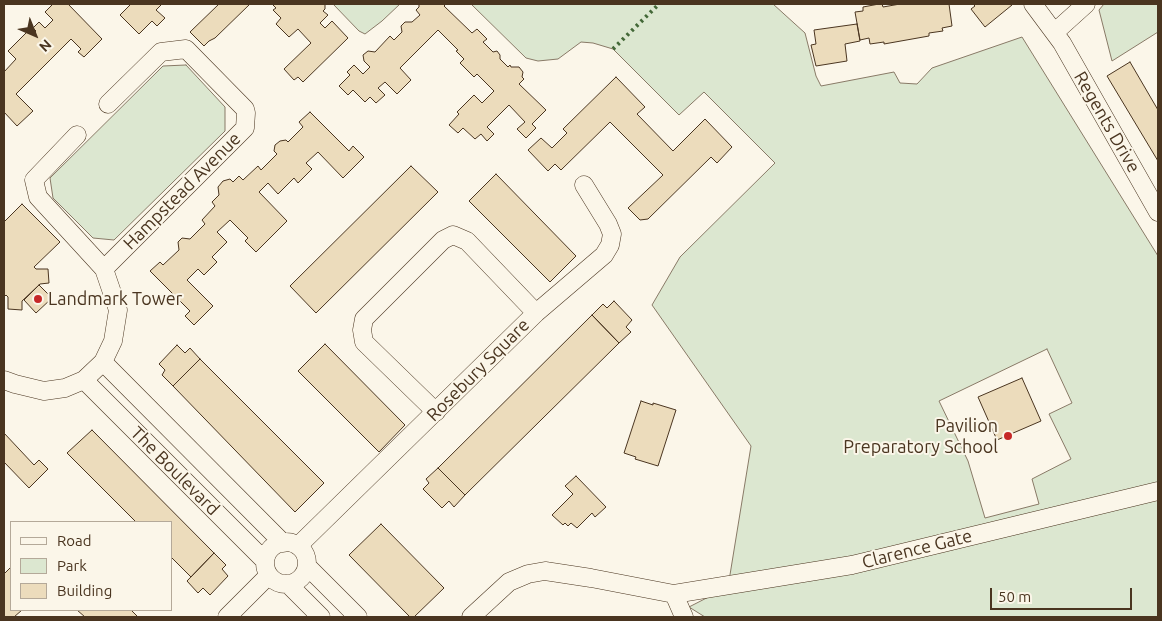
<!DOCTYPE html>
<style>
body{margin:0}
#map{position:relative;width:1162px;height:621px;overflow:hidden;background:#fbf6e9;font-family:Ubuntu,sans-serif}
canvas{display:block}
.frame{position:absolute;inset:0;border:5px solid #4a3520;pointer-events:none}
.legend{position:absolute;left:10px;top:521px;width:162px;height:90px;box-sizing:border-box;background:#fbf6e9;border:1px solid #b4a999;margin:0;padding:6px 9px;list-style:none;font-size:15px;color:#4a3520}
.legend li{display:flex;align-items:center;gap:10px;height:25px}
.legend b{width:25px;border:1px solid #b4a999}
.north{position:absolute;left:10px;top:10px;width:50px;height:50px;-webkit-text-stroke:4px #fbf6e9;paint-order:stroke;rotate:136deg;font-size:14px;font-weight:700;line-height:20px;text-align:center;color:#4a3520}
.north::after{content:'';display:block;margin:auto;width:18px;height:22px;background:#4a3520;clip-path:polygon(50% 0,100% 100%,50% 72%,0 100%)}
.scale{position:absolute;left:990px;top:588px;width:142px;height:22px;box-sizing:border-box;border:2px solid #4a3520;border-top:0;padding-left:6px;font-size:15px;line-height:18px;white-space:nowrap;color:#4a3520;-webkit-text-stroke:4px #fbf6e9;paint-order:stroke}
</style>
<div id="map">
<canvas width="1162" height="621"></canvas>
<div class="frame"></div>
<ul class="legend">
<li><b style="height:6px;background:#fbf6e9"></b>Road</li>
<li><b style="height:14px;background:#dce7d0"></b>Park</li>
<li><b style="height:14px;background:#ecdcbc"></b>Building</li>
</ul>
<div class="north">N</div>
<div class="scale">50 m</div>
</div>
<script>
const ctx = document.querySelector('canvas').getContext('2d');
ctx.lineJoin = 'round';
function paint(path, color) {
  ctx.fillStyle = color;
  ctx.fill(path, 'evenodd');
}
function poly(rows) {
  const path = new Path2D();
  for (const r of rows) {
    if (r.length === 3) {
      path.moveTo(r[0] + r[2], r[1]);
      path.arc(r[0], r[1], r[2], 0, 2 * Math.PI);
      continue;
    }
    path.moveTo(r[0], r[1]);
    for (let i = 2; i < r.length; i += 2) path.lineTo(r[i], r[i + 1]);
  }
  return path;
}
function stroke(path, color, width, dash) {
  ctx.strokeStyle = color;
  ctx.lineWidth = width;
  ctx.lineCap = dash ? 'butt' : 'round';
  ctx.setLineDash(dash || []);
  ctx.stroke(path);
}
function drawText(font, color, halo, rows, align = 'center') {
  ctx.font = font + ' Ubuntu,sans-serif';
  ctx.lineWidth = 4;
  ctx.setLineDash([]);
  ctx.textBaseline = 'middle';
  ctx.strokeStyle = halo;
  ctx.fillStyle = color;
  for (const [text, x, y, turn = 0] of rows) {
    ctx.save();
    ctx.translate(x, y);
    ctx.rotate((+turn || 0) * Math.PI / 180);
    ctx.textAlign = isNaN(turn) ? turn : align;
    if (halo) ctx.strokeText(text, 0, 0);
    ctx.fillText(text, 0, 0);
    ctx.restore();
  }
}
const green = poly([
 [333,4,400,4,382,21,365,34,359,31,333,4],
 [471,4,773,4,805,33,816,76,821,86,894,72,900,83,917,84,932,68,1022,37,1158,256,1158,617,705,617,689,607,728,587,751,446,652,305,680,257,775,163,704,92,679,115,613,49,593,43,581,42,558,59,538,61,526,58,471,4],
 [1047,349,1072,403,1049,414,1071,459,1032,479,1039,504,985,518,968,461,939,401,1047,349],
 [1104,4,1158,4,1158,32,1112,61,1099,10,1104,4],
 [186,65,225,107,225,131,114,240,93,238,53,198,50,178,163,66,186,65]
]);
const building = poly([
 [53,4,68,4,102,39,84,57,78,52,81,49,71,39,16,94,33,111,17,126,4,112,4,72,16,59,8,51,29,30,33,34,36,31,33,28,39,22,45,28,53,20,45,12,53,4],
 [131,4,162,4,156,10,165,18,157,26,152,21,139,34,120,15,131,4],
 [219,4,250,4,215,38,209,41,204,46,190,32,219,4],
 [272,4,325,4,325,9,323,11,328,15,320,23,325,28,332,21,348,38,303,82,298,77,294,80,284,69,311,43,298,29,289,37,276,24,281,18,273,10,276,8,272,4],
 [419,4,446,4,444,6,472,33,477,29,487,39,483,42,493,52,497,51,500,55,500,59,508,67,510,65,511,67,519,67,523,72,522,77,524,79,519,84,546,110,532,124,536,128,526,138,517,129,525,122,509,105,487,127,494,134,487,141,481,134,475,139,463,128,458,133,449,125,459,114,457,112,474,95,482,103,494,91,477,74,474,77,460,63,464,59,456,51,458,50,438,30,400,68,411,80,397,94,385,82,378,88,385,95,376,103,370,97,365,102,353,90,348,95,339,86,350,75,347,72,354,65,363,74,370,67,364,61,363,55,368,51,375,52,390,36,394,40,402,32,401,26,405,22,412,22,420,15,416,10,419,7,419,4],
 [879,4,882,4,883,7,900,4,949,4,952,26,942,28,943,31,929,33,929,36,884,44,884,42,870,44,869,38,860,40,855,12,863,11,863,7,879,4],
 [973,4,1011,4,1012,5,985,27,971,9,975,6,973,4],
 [857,24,860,41,845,44,847,61,816,66,811,45,816,44,814,30,857,24],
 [1130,62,1158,110,1158,161,1107,76,1130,62],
 [616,77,645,107,637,114,673,151,705,119,732,147,717,163,711,157,648,219,640,220,628,208,663,175,610,122,561,170,555,164,548,171,528,150,541,138,552,148,567,133,563,129,616,77],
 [310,112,349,151,353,146,364,157,343,178,318,152,306,163,312,169,298,183,294,178,278,194,268,183,259,192,287,221,256,252,245,241,248,238,230,220,217,232,227,242,212,257,217,262,204,275,198,269,187,280,213,306,194,325,185,316,190,311,150,271,160,262,163,265,179,250,178,242,182,238,190,239,205,224,202,220,215,206,212,202,219,195,218,187,223,181,230,179,233,182,239,176,243,180,258,166,261,170,277,154,274,151,275,145,280,141,286,140,288,142,303,127,299,122,310,112],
 [411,166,438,192,316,313,290,286,411,166],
 [496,174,576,256,550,282,469,201,496,174],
 [22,204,60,242,34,267,36,269,48,269,49,283,40,284,22,301,22,310,8,309,8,297,6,295,4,297,4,222,22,204],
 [39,285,52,298,36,313,24,300,39,285],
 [614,301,632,320,626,327,631,332,619,343,592,315,603,304,607,308,614,301],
 [592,315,619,343,465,495,438,468,592,315],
 [325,344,405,425,379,452,298,371,325,344],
 [177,345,185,353,190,348,200,359,173,386,162,375,165,370,159,364,177,345],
 [200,359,324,483,295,512,173,386,200,359],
 [1022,378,1041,421,997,440,978,397,1022,378],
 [641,401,653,405,653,403,676,410,658,466,635,459,636,457,624,453,641,401],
 [92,430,214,553,191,577,171,557,171,522,136,522,67,453,92,430],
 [4,433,34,465,39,460,48,469,29,488,4,462,4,433],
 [438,468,465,495,454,507,449,501,442,508,423,489,429,483,426,479,438,468],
 [576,476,606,507,595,517,592,513,577,528,571,523,568,526,565,523,563,525,552,515,573,494,565,486,576,476],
 [381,524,444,588,414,617,410,617,349,555,381,524],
 [214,553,226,565,222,569,228,576,210,595,203,588,198,593,187,581,214,553],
 [11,567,11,610,22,610,14,617,4,617,4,574,11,567],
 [77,610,131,610,138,617,85,617,77,610]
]);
const minor = poly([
 [1033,4,1062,43,1158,212],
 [1055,32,1086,4],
 [104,269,245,128,246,113,245,109,186,49,161,52,108,104],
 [103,362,283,543],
 [4,380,15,384,44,391,65,388,84,380,103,362,113,341,118,310,104,269,38,197,34,180,77,135],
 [84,380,265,561],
 [436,412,364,342,362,330,364,319,443,240,453,235,467,241,536,313],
 [286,563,21],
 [298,546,536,313,604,255,610,245,612,234,608,224,584,185],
 [307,566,358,617],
 [288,584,321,617],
 [674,594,684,617],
 [227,617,269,575],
 [471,617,509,582,528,574,545,571,591,578,674,594,852,565,1158,491]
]);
const hedge = poly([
 [613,49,659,4]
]);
const markers = [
 [38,299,5,"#c62828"],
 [1008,436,5,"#c62828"]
];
const streetNames = [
 ["Regents Drive",1107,122,60],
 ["Hampstead Avenue",182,191,-45],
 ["Rosebury Square",478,370,-45],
 ["The Boulevard",175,471,45],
 ["Clarence Gate",917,549,-14]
];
const poiNames = [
 ["Landmark Tower",48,299],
 ["Pavilion",998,426,"right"],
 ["Preparatory School",998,447,"right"]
];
paint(green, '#dce7d0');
stroke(green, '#887966', 1);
paint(building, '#ecdcbc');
stroke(building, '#4a3520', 1);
stroke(minor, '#4a3520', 19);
stroke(minor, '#fbf6e9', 18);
stroke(hedge, '#436837', 4, [2.5, 4]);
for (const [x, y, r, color] of markers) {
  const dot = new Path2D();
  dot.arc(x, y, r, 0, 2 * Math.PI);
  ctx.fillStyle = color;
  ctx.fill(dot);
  stroke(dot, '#fbf6e9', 2);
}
drawText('18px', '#4a3520', '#fbf6e9', streetNames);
drawText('18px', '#4a3520', '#fbf6e9', poiNames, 'left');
</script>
